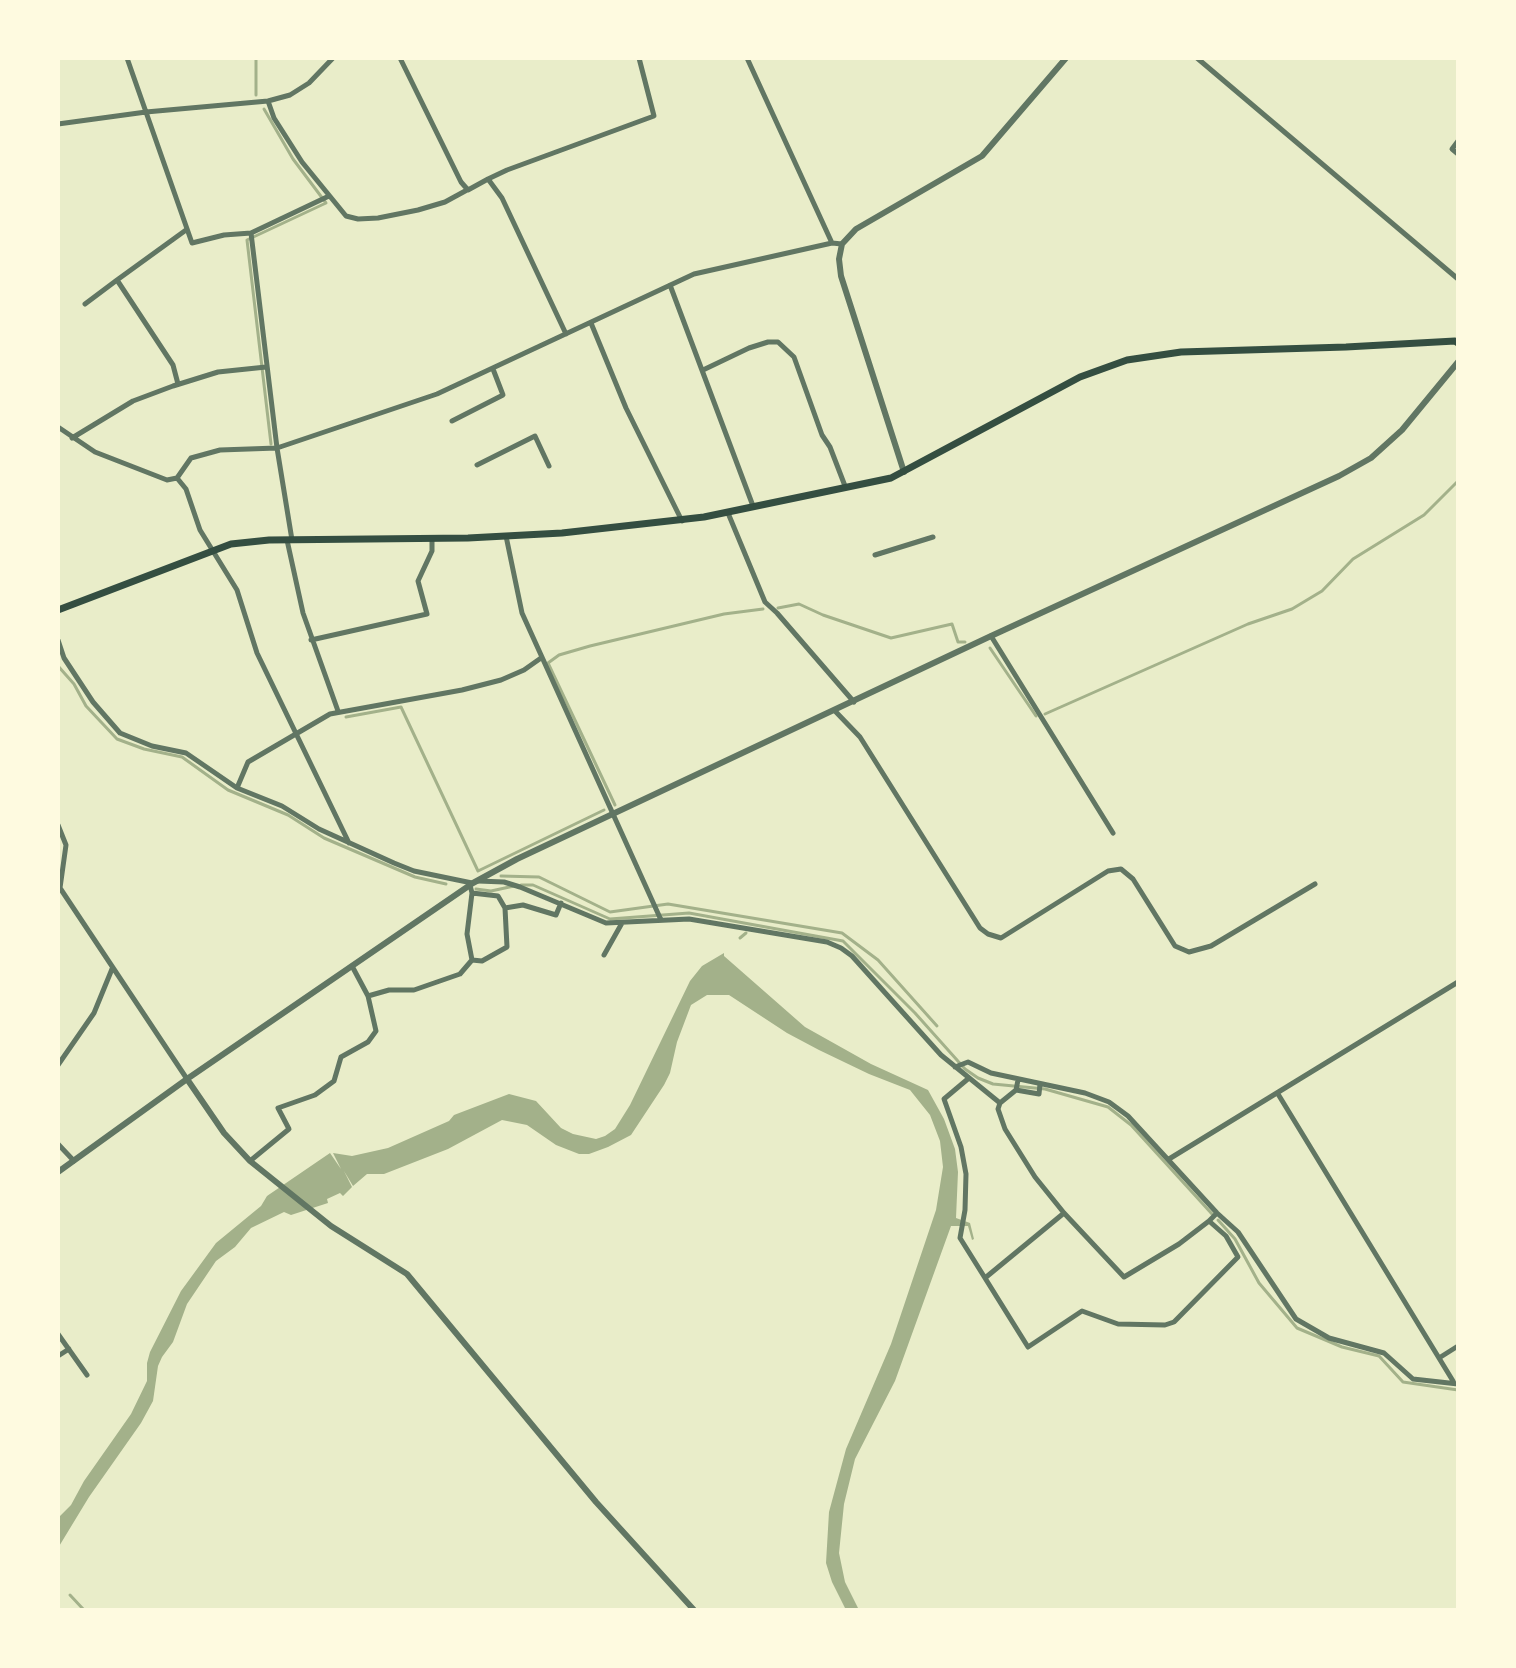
<!DOCTYPE html>
<style>
body{margin:0}
#map{position:relative;width:1516px;height:1668px;overflow:hidden;background:#e9edc9;font-family:Helvetica,sans-serif}
canvas{display:block}
.frame{position:absolute;inset:0;border:60px solid #fefae0;pointer-events:none}
</style>
<div id="map">
<canvas width="1516" height="1668"></canvas>
<div class="frame"></div>
</div>
<script>
const ctx = document.querySelector('canvas').getContext('2d');
ctx.lineJoin = 'round';
function paint(path, color) {
  ctx.fillStyle = color;
  ctx.fill(path, 'evenodd');
}
function poly(rows) {
  const path = new Path2D();
  for (const r of rows) {
    path.moveTo(r[0], r[1]);
    for (let i = 2; i < r.length; i += 2) path.lineTo(r[i], r[i + 1]);
  }
  return path;
}
function stroke(path, color, width, dash) {
  ctx.strokeStyle = color;
  ctx.lineWidth = width;
  ctx.lineCap = dash ? 'butt' : 'round';
  ctx.setLineDash(dash || []);
  ctx.stroke(path);
}
const water = poly([
 [724,953,724,956,805,1027,871,1064,928,1090,944,1119,955,1149,958,1172,956,1218,970,1223,974,1239,972,1240,968,1226,951,1226,895,1381,855,1459,844,1504,839,1553,845,1582,859,1610,846,1610,832,1582,826,1563,829,1512,846,1449,891,1344,936,1210,943,1167,940,1141,930,1115,910,1090,869,1074,819,1050,787,1033,729,995,707,995,691,1005,677,1042,670,1073,664,1085,631,1135,608,1147,589,1154,579,1154,556,1145,527,1125,502,1120,448,1149,384,1174,367,1174,353,1186,344,1171,352,1187,343,1196,340,1193,327,1199,328,1203,291,1215,284,1212,251,1228,235,1247,216,1261,187,1304,173,1342,162,1357,158,1366,153,1401,141,1423,89,1497,58,1548,58,1518,71,1505,84,1481,131,1414,147,1381,147,1363,150,1352,181,1291,216,1243,261,1206,267,1196,330,1153,341,1169,333,1153,352,1156,388,1148,449,1121,454,1115,509,1094,536,1101,561,1128,573,1134,596,1139,605,1136,615,1129,630,1105,690,981,702,966]
]);
const stream = poly([
 [256,95,256,58],
 [264,109,293,159,326,203,247,240,271,444],
 [778,608,799,604,823,615,891,638,952,624,958,642,965,642],
 [990,648,1036,716],
 [58,666,74,684,86,706,117,739,144,749,182,757,228,790,288,815,324,838,415,877,446,884],
 [1045,714,1248,624,1292,609,1322,591,1353,559,1424,515,1458,481],
 [346,717,401,707,478,871,604,810],
 [615,805,548,663,559,655,590,646,724,614,763,609],
 [501,876,539,877,610,912,668,904,842,933,878,960,937,1026],
 [521,885,533,885,610,919,689,913,843,941,915,1013,965,1069,978,1078,993,1084,1045,1089,1108,1107,1131,1125,1212,1214],
 [476,889,491,891,514,886],
 [740,938,746,933],
 [1218,1220,1235,1239,1259,1283,1297,1328,1342,1347,1379,1356,1403,1382,1458,1390],
 [70,1595,84,1610]
]);
const minor = poly([
 [127,58,192,243,224,235,251,233,329,196],
 [400,58,461,182,468,190,488,179,502,198,566,334],
 [747,58,832,243],
 [1197,58,1458,279],
 [268,101,274,118,302,162,346,216,358,219,378,218,418,210,445,202,467,190],
 [58,124,146,112,268,101,290,95,309,83,333,58],
 [1458,141,1452,149,1458,154],
 [488,179,507,170,654,116,639,58],
 [251,233,277,448,292,540],
 [670,285,753,506],
 [85,304,117,280],
 [591,323,626,408,682,521],
 [703,370,749,348,768,342,778,342,794,357,822,435,830,447,845,486],
 [178,384,173,365,117,280,186,230],
 [452,421,503,395,493,369],
 [58,427,95,452,167,480,177,478,186,489,200,530,237,590,257,653,349,843],
 [72,438,133,401,173,386,218,372,266,367],
 [477,465,535,436,549,466],
 [177,478,191,458,220,450,277,448,437,394,694,274,832,243,842,244],
 [728,513,765,602,777,613,854,702],
 [506,536,522,613,661,920],
 [287,540,303,613,338,711],
 [875,555,933,537],
 [991,636,1113,833],
 [58,640,64,658,93,702,120,733,152,746,186,753,237,788,282,806,319,829,394,863,414,871,472,883],
 [311,640,427,614,418,581,432,551,432,538],
 [835,711,860,737,980,928,988,934,1001,938,1108,871,1121,869,1133,879,1175,946,1189,952,1211,946,1315,884],
 [237,788,248,762,330,714,462,690,501,680,524,670,541,658],
 [58,825,66,845,60,888,187,1079],
 [478,881,504,882,520,887,606,923,689,919,827,942,841,948,852,956,941,1055,1000,1103,998,1109,1005,1129,1035,1177,1064,1213,1124,1277,1179,1244,1209,1221],
 [505,908,523,905,556,915,561,903],
 [604,955,622,923],
 [472,960,482,961,507,947,505,908,498,896,472,893],
 [368,996,389,990,414,990,460,974,472,960,467,934,472,893,470,885],
 [58,1065,94,1013,112,969],
 [955,1067,968,1062,991,1073,1085,1093,1109,1102,1128,1116,1217,1213,1238,1232,1296,1319,1329,1338,1384,1353,1413,1379,1458,1384],
 [969,1078,944,1099,961,1147,966,1174,965,1210,960,1238,985,1278],
 [1016,1090,1039,1094,1040,1084],
 [1278,1094,1453,1381],
 [1000,1103,1016,1090,1018,1080],
 [58,1144,74,1161],
 [1169,1159,1458,982],
 [250,1161,289,1129,278,1108,315,1095,334,1081,341,1057,368,1042,376,1031,368,996,352,966],
 [1064,1213,985,1278,1028,1347,1082,1311,1118,1324,1165,1325,1174,1322,1238,1257,1226,1236,1209,1221,1217,1213],
 [58,1334,87,1375],
 [58,1356,69,1349],
 [1439,1358,1458,1346]
]);
const tertiary = poly([
 [904,472,841,276,839,259,842,244,856,229,982,156,1066,58],
 [187,1079,224,1133,250,1161,331,1226,407,1274,596,1502,694,1610],
 [58,1172,187,1079,473,883,517,859,991,636,1339,476,1371,458,1402,430,1458,362]
]);
const secondary = poly([
 [58,610,231,544,269,540,468,538,562,533,704,517,891,478,1080,377,1127,360,1181,352,1346,347,1455,341,1458,343]
]);
paint(water, '#a3b18a');
stroke(stream, '#a3b18a', 3);
stroke(minor, '#617663', 5);
stroke(tertiary, '#617663', 6);
stroke(secondary, '#344e41', 7);
</script>
